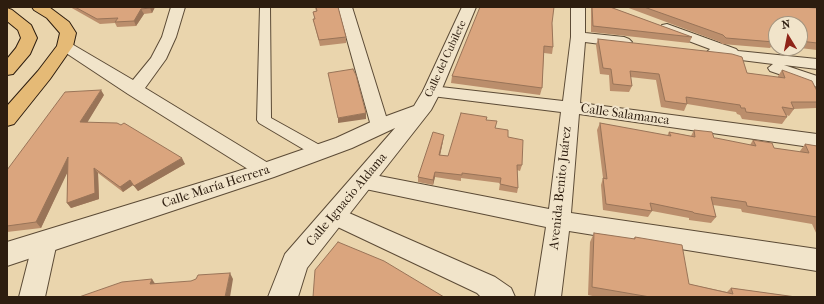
<!DOCTYPE html>
<meta charset="utf-8">
<style>
body{margin:0}
#map{position:relative;width:824px;height:304px;overflow:hidden;background:#ead5ad;font-family:"IM FELL French Canon",serif}
canvas{display:block}
.frame{position:absolute;inset:0;border:8px solid #2d1d0f;pointer-events:none}
.north{position:absolute;left:768px;top:16px;width:40px;height:40px;box-sizing:border-box;background:#f1e4ca;border:1px solid #a3947f;border-radius:50%;rotate:350deg;font-size:11px;font-weight:700;line-height:16px;text-align:center;color:#2d1d0f}
.north::after{content:'';display:block;margin:auto;width:14px;height:18px;background:#8f2418;clip-path:polygon(50% 0,100% 100%,50% 72%,0 100%)}
</style>
<div id="map">
<canvas width="824" height="304"></canvas>
<div class="frame"></div>
<div class="north">N</div>
</div>
<script>
const ctx = document.querySelector('canvas').getContext('2d');
ctx.lineJoin = 'round';
function poly(rows) {
  const path = new Path2D();
  for (const r of rows) {
    path.moveTo(r[0], r[1]);
    for (let i = 2; i < r.length; i += 2) path.lineTo(r[i], r[i + 1]);
  }
  return path;
}
function stroke(path, color, width, dash) {
  ctx.strokeStyle = color;
  ctx.lineWidth = width;
  ctx.lineCap = dash ? 'butt' : 'round';
  ctx.setLineDash(dash || []);
  ctx.stroke(path);
}
function paint(path, color) {
  ctx.fillStyle = color;
  ctx.fill(path, 'evenodd');
}
function drawText(font, color, halo, rows, align = 'center') {
  ctx.font = font + ' "IM FELL French Canon",serif';
  ctx.lineWidth = 4;
  ctx.setLineDash([]);
  ctx.textBaseline = 'middle';
  ctx.strokeStyle = halo;
  ctx.fillStyle = color;
  for (const [text, x, y, turn = 0] of rows) {
    ctx.save();
    ctx.translate(x, y);
    ctx.rotate((+turn || 0) * Math.PI / 180);
    ctx.textAlign = isNaN(turn) ? turn : align;
    if (halo) ctx.strokeText(text, 0, 0);
    ctx.fillText(text, 0, 0);
    ctx.restore();
  }
}
const pedestrian = poly([
 [260,7,270,7,271,118,325,148,328,152,325,156,320,157,315,156,259,123,257,120,260,7]
]);
const minor = poly([
 [171,7,185,7,176,37,166,59,145,88,273,166,276,171,273,176,266,179,259,176,128,94,60,49,57,46,60,43,65,41,70,43,133,80,151,58,162,37,171,7],
 [338,7,352,7,389,126,387,130,380,132,373,130,371,126,338,7],
 [571,7,585,7,585,33,624,37,629,39,632,42,629,45,624,47,585,42,580,103,817,134,817,148,579,114,571,213,817,249,817,271,569,231,561,297,535,297,546,227,356,187,353,181,356,175,364,173,549,209,561,112,432,96,426,95,423,91,426,87,432,86,563,101,571,37,571,7],
 [667,24,736,49,738,51,817,59,817,69,784,65,817,76,817,87,770,71,768,68,773,64,709,56,706,53,710,49,662,31,660,28,662,25,667,24],
 [333,206,495,277,511,288,515,297,481,297,477,293,325,221,322,215,325,209,333,206],
 [45,232,54,235,57,242,45,297,19,297,33,242,36,235,45,232]
]);
const tertiary = poly([
 [462,7,476,7,441,91,431,110,307,268,298,297,268,297,285,254,395,128,352,148,274,177,7,266,7,242,258,165,336,138,373,121,414,106,423,91,462,7]
]);
const primary = poly([
 [32,7,49,7,69,22,76,33,73,46,50,79,14,124,7,126,7,106,38,71,57,46,60,33,47,18,34,10,32,7],
 [7,8,12,10,31,25,37,38,30,54,13,74,7,75,7,59,16,48,21,38,18,30,7,21,7,8]
]);
const wall = poly([
 [70,7,155,7,152,13,144,14,136,26,117,27,115,23,100,24],
 [315,7,338,7,346,37,346,43,320,46,313,19,315,19,313,12,316,11],
 [591,7,610,7,692,37,689,43,591,32],
 [626,7,801,7,817,8,817,50,800,48,800,24,776,24,776,46,772,45,770,48,722,44,720,42],
 [552,23,553,47,552,54,544,53,542,88,540,95,451,83,452,76],
 [598,39,747,73,778,78,778,76,782,70,817,91,817,107,816,108,793,109,794,109,789,116,786,115,787,117,782,124,742,119,740,115,737,114,736,112,687,104,684,111,661,107,656,80,630,77,632,86,629,92,610,91,609,75,600,74,596,45],
 [104,95,87,122,185,164,138,191,133,185,123,192,98,173,99,199,71,208,67,203,67,172,41,228,7,232,7,170],
 [486,120,495,128,508,137,522,165,520,171,517,170,518,188,517,193,499,190,500,183,461,178,461,181,435,177,433,185,418,182,418,177,443,141,440,155,448,156],
 [600,123,667,136,669,132,691,136,694,130,714,138,750,145,753,140,774,148,800,152,800,151,805,144,817,146,817,235,812,224,742,212,741,209,713,205,716,217,711,223,689,220,689,218,652,211,648,217,603,210,601,185,603,178,597,130],
 [594,233,633,239,635,237,689,284,727,292,731,288,796,297,597,297,588,295,590,242]
]);
const shadedWall = poly([
 [151,7,155,7,152,13,150,8],
 [141,9,144,14,136,26,134,21],
 [101,90,104,95,84,128,80,122],
 [366,113,366,119,338,123,338,118],
 [444,135,443,141,439,160,439,155],
 [68,157,72,163,41,228,36,222],
 [182,158,185,164,138,191,134,186],
 [94,168,98,173,99,199,71,208,67,203],
 [435,172,435,177,433,185,433,180],
 [130,180,133,185,123,192,120,187],
 [230,273,233,279,230,297,225,297],
 [152,279,156,285,150,284]
]);
const building = poly([
 [75,7,151,7,150,8,141,9,134,21,115,22,118,18,97,19,75,7],
 [316,7,338,7,346,37,319,40,313,19,315,19,313,12,317,11,316,7],
 [480,7,554,7,552,23,553,47,544,46,542,88,452,76,480,7],
 [592,7,610,7,692,37,593,26,592,7],
 [644,7,801,7,817,8,817,43,800,41,800,24,776,24,776,39,771,38,774,42,726,38,723,35,644,7],
 [598,39,732,54,742,57,747,73,785,78,782,70,812,81,817,91,817,102,791,102,794,109,782,107,787,117,746,112,745,108,741,108,740,105,686,97,687,104,665,101,659,74,630,71,632,86,613,84,611,69,603,68,598,39],
 [353,69,356,75,366,113,338,118,328,73,353,69],
 [101,90,80,122,117,123,121,125,124,123,182,158,134,186,130,180,120,187,94,168,95,193,67,203,68,157,36,222,7,226,7,170,65,92,101,90],
 [461,113,487,117,486,120,497,121,495,128,508,130,508,137,523,140,522,165,517,165,518,188,500,184,501,178,462,173,462,175,435,172,433,180,418,177,433,132,444,135,439,155,448,156,461,113],
 [600,123,671,136,669,132,695,137,694,130,712,132,714,138,716,138,756,146,753,140,772,143,774,148,809,153,805,144,817,146,817,217,747,206,746,202,711,197,716,217,694,213,693,212,650,203,652,211,606,204,603,178,607,179,600,123],
 [594,233,635,239,635,237,682,245,689,284,733,294,731,288,796,297,650,297,592,287,594,233],
 [338,242,384,261,444,297,313,297,315,270,338,242],
 [230,273,225,297,79,297,122,282,152,279,150,284,191,281,196,279,198,275,230,273]
]);
const farStreetnames = [
 ["Calle del Cubilete",446,59,-65]
];
const streetNames = [
 ["Calle Salamanca",625,115,8],
 ["Calle María Herrera",216,187,-18],
 ["Avenida Benito Juárez",561,188,-84],
 ["Calle Ignacio Aldama",347,200,-50]
];
stroke(pedestrian, '#5c4b36', 2);
stroke(minor, '#5c4b36', 2);
stroke(tertiary, '#5c4b36', 2);
stroke(primary, '#2d1d0f', 2);
paint(pedestrian, '#f1e4ca');
paint(minor, '#f1e4ca');
paint(tertiary, '#f1e4ca');
paint(primary, '#e5ba76');
paint(wall, '#bb8e6c');
paint(shadedWall, '#997458');
paint(building, '#daa57e');
stroke(building, '#997458', 1);
drawText('11px', '#2d1d0f', '#f1e4ca', farStreetnames);
drawText('13px', '#2d1d0f', '#f1e4ca', streetNames);
</script>
